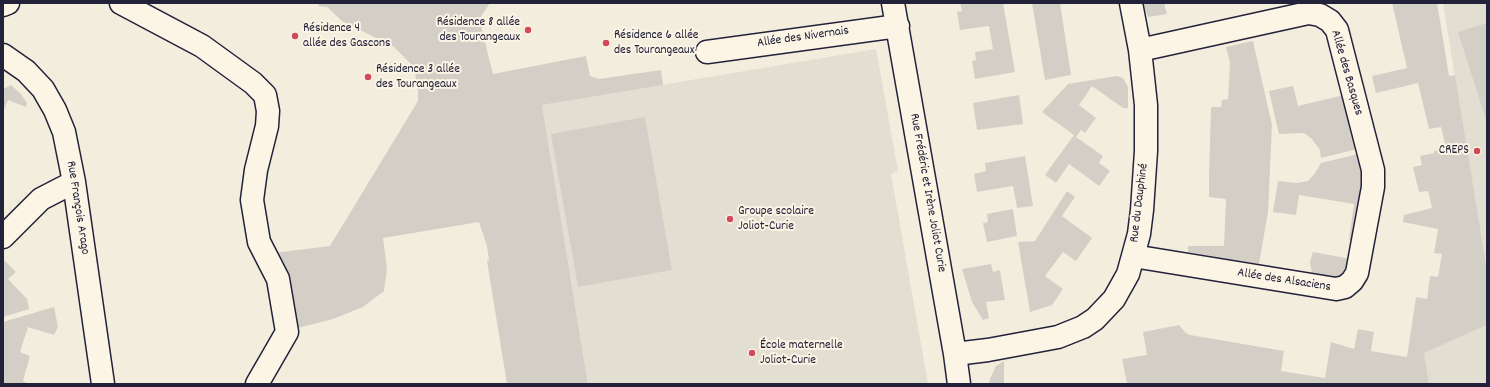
<!DOCTYPE html>
<meta charset="utf-8">
<style>
body{margin:0}
#map{position:relative;width:1490px;height:387px;overflow:hidden;background:#f3edde;font-family:Dekko,sans-serif}
canvas{display:block}
.frame{position:absolute;inset:0;border:4px solid #22223b;pointer-events:none}
</style>
<div id="map">
<canvas width="1490" height="387"></canvas>
<div class="frame"></div>
</div>
<script>
const ctx = document.querySelector('canvas').getContext('2d');
ctx.lineJoin = 'round';
function paint(path, color) {
  ctx.fillStyle = color;
  ctx.fill(path, 'evenodd');
}
function poly(rows) {
  const path = new Path2D();
  for (const r of rows) {
    path.moveTo(r[0], r[1]);
    for (let i = 2; i < r.length; i += 2) path.lineTo(r[i], r[i + 1]);
  }
  return path;
}
function stroke(path, color, width, dash) {
  ctx.strokeStyle = color;
  ctx.lineWidth = width;
  ctx.lineCap = dash ? 'butt' : 'round';
  ctx.setLineDash(dash || []);
  ctx.stroke(path);
}
function drawText(font, color, halo, rows, align = 'center') {
  ctx.font = font + ' Dekko,sans-serif';
  ctx.lineWidth = 4;
  ctx.setLineDash([]);
  ctx.textBaseline = 'middle';
  ctx.strokeStyle = halo;
  ctx.fillStyle = color;
  for (const [text, x, y, turn = 0] of rows) {
    ctx.save();
    ctx.translate(x, y);
    ctx.rotate((+turn || 0) * Math.PI / 180);
    ctx.textAlign = isNaN(turn) ? turn : align;
    if (halo) ctx.strokeText(text, 0, 0);
    ctx.fillText(text, 0, 0);
    ctx.restore();
  }
}
const built = poly([
 [1443,3,1487,3,1487,268,1472,181],
 [876,49,898,171,891,174,928,384,588,384,542,105],
 [1487,325,1487,384,1429,384,1423,353]
]);
const green = poly([
 [318,3,490,3,480,18,482,30,493,74,586,56,590,76,599,79,661,70,663,85,542,105,588,384,507,384,487,261,489,260,487,246,479,222,383,238,387,269,384,291,363,307,333,319,298,328,274,253,330,246,418,101,418,91,414,67,394,47,342,21,327,7,319,6],
 [960,3,1003,3,1015,72,975,79,972,61,976,60,975,52,993,49,989,26,960,30,957,12,962,11],
 [1032,3,1060,3,1071,75,1045,80],
 [1143,3,1164,3,1167,14,1148,17],
 [1392,3,1437,3,1449,76,1455,75,1487,270,1487,325,1424,353,1429,384,1124,384,1127,383,1122,359,1147,355,1143,332,1179,325,1186,333,1190,335,1284,351,1281,371,1325,378,1331,342,1354,349,1358,329,1374,332,1371,351,1407,357,1416,297,1427,299,1430,276,1438,277,1442,254,1434,253,1438,229,1403,222,1404,215,1432,208,1428,191,1419,192,1413,167,1422,165,1420,156,1434,153,1434,151,1446,148,1441,127,1429,129,1418,83,1376,93,1372,76,1407,68],
 [1487,23,1487,123,1458,32],
 [1253,41,1272,125,1268,212,1259,264,1188,252,1188,246,1224,246,1226,199,1209,197,1209,178,1211,107,1221,107,1222,100,1228,99,1230,63,1226,47],
 [1117,76,1123,78,1128,87,1128,108,1123,108,1092,86,1079,105,1096,118,1085,133,1081,130,1076,137,1103,156,1099,163,1110,171,1099,186,1069,164,1056,183,1045,175,1074,135,1042,112,1068,84],
 [11,85,21,94,27,103,26,107,8,100,3,112,3,89],
 [1293,86,1298,106,1344,95,1357,149,1321,158,1320,150,1311,138,1304,133,1279,134,1269,91],
 [1019,95,1023,124,977,130,973,103],
 [645,117,672,270,578,287,551,134],
 [1358,154,1363,175,1363,184,1354,241,1349,240,1354,204,1299,195,1296,215,1273,212,1278,181,1297,183,1308,181,1315,173,1321,163],
 [1025,156,1033,206,1017,208,1013,186,977,192,974,174,986,171,985,163],
 [1067,191,1075,197,1062,216,1092,238,1076,261,1063,252,1045,276,1063,289,1052,305,1030,312,1018,242,1035,241],
 [1013,209,1017,236,987,242,983,223,988,222,987,214],
 [1313,252,1351,259,1350,265,1343,277,1321,280,1312,273,1310,262],
 [3,259,16,272,8,279,27,299,29,309,3,317],
 [991,264,993,272,1000,270,1005,300,986,302,989,318,983,320,972,302,962,269],
 [54,307,58,327,54,335,28,327,20,352,30,356,23,381,27,383,26,384,3,384,3,322],
 [1004,361,1004,384,989,384,990,379,996,366]
]);
const minor = poly([
 [121,3,202,46,253,83,265,95,268,111,267,126,256,170,252,200,259,242,278,279,287,332,257,384],
 [893,3,955,354,959,384],
 [3,5,8,3],
 [707,52,898,26],
 [3,55,26,71,43,89,55,110,64,132,74,182,103,384],
 [3,237,41,199,74,182],
 [1133,256,1336,289,1345,287,1352,281,1357,273,1373,187,1373,170,1337,30,1330,21,1320,15,1308,13,1140,50],
 [955,354,988,350,1058,337,1083,327,1095,319,1114,299,1128,274,1139,234,1142,210,1146,151,1146,105,1140,50,1131,3]
]);
const markers = [
 [528,30,4,"#d1495b"],
 [295,36,4,"#d1495b"],
 [606,43,4,"#d1495b"],
 [368,77,4,"#d1495b"],
 [1477,151,4,"#d1495b"],
 [730,219,4,"#d1495b"],
 [752,353,4,"#d1495b"]
];
const poiNames = [
 ["Résidence 8 allée",520,23,"right"],
 ["des Tourangeaux",520,38,"right"],
 ["Résidence 4",303,29],
 ["allée des Gascons",303,44],
 ["Résidence 6 allée",614,36],
 ["des Tourangeaux",614,51],
 ["Résidence 3 allée",376,70],
 ["des Tourangeaux",376,85],
 ["CREPS",1469,151,"right"],
 ["Groupe scolaire",738,212],
 ["Joliot-Curie",738,227],
 ["École maternelle",760,346],
 ["Joliot-Curie",760,361]
];
const streetNames = [
 ["Allée des Nivernais",803,38,-8],
 ["Allée des Basques",1346,73,74],
 ["Rue Frédéric et Irène Joliot Curie",927,193,80],
 ["Rue du Dauphiné",1140,203,-83],
 ["Rue François Arago",77,208,81],
 ["Allée des Alsaciens",1284,281,9]
];
paint(built, '#e3ded2');
paint(green, '#d4cfc6');
stroke(minor, '#22223b', 25);
stroke(minor, '#fcf5e5', 22);
for (const [x, y, r, color] of markers) {
  const dot = new Path2D();
  dot.arc(x, y, r, 0, 2 * Math.PI);
  ctx.fillStyle = color;
  ctx.fill(dot);
  stroke(dot, '#fcf5e5', 1.5);
}
drawText('13px', '#22223b', '#fcf5e5', poiNames, 'left');
drawText('13px', '#22223b', '#fcf5e5', streetNames);
</script>
